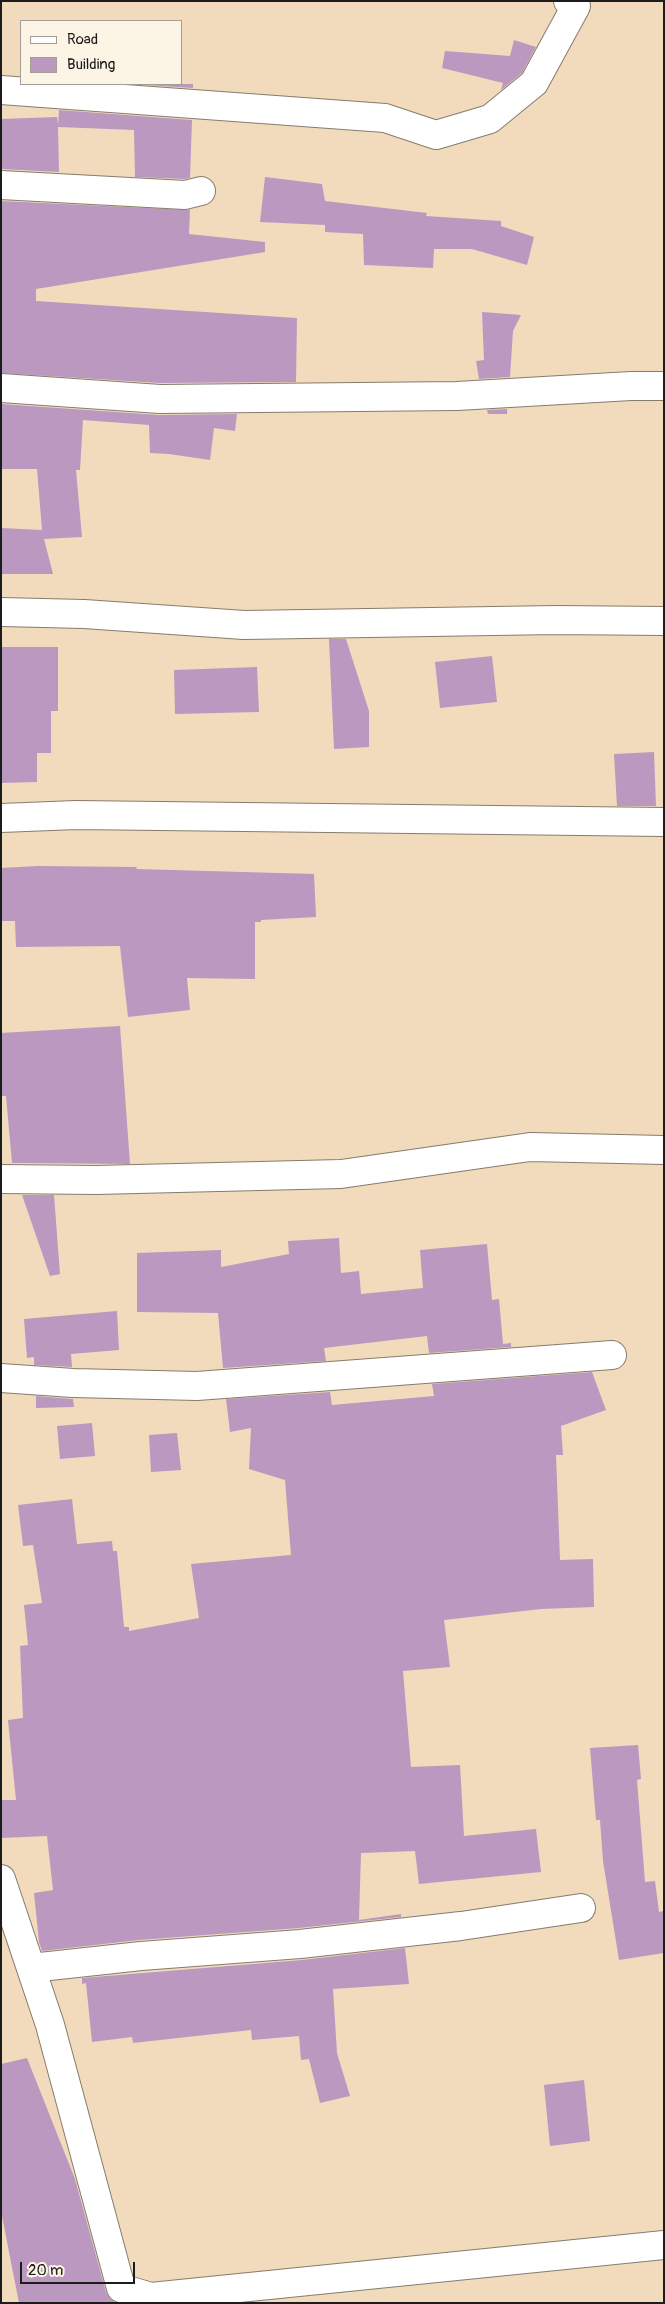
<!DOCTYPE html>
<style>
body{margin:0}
#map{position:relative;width:665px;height:2304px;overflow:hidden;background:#f1dbbc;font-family:Pangolin,sans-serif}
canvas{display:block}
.frame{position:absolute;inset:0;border:2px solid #1c1c1c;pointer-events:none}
.legend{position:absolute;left:20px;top:20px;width:162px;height:65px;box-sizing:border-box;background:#fcf5e5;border:1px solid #a29e95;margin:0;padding:6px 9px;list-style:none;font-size:15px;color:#1c1c1c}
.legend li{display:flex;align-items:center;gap:10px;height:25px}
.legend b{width:25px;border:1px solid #a29e95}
.scale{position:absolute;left:20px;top:2262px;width:115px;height:22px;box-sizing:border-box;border:2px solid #1c1c1c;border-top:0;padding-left:6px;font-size:15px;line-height:18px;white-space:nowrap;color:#1c1c1c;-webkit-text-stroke:4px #fcf5e5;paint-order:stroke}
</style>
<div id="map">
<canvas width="665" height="2304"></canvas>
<div class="frame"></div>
<ul class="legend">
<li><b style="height:6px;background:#fff"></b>Road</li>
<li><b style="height:14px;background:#bb98c0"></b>Building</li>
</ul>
<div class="scale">20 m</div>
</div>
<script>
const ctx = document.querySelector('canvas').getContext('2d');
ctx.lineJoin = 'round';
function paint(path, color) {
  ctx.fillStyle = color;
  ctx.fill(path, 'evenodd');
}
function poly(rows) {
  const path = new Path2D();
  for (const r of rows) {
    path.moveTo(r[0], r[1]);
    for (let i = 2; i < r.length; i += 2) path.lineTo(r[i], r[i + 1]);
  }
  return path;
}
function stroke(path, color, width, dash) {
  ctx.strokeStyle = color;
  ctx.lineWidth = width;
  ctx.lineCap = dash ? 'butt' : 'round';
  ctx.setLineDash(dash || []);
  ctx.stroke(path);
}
const building = poly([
 [514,40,536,47,522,73,501,90,503,83,442,68,445,51,510,56],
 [130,84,193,84,193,88],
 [59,110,192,120,190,178,184,179,135,177,134,130,58,127,59,172,1,169,1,119,57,117,58,125],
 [265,177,322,184,325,201,427,213,426,216,501,221,501,226,534,237,527,265,472,249,434,249,433,268,364,265,363,234,325,232,325,225,260,222],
 [1,201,190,210,189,234,265,242,265,252,36,289,36,301,297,318,296,382,160,383,1,373],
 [482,312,521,315,513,331,510,377,479,379,476,361,484,360],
 [1,404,159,415,237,414,235,431,214,428,210,460,169,454,150,453,149,425,83,420,80,470,76,470,82,537,44,539,53,574,1,574,1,528,42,530,37,469,1,469],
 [507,409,507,414,488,414,487,410],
 [329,639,346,639,369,711,369,747,334,749],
 [1,647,58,647,58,711,51,711,51,753,37,753,37,782,1,783],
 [492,656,497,702,440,708,435,662],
 [257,667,259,712,175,714,174,670],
 [654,752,656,806,617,806,614,754],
 [38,866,137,867,136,869,314,874,316,917,261,920,261,922,255,922,255,979,187,978,190,1010,128,1017,120,946,16,947,15,921,1,921,1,868],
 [120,1026,130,1164,12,1163,6,1096,1,1096,1,1033],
 [22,1195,54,1195,60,1274,50,1276],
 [339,1238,341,1273,359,1271,361,1294,423,1288,420,1250,487,1244,492,1300,499,1299,503,1344,511,1343,511,1347,429,1353,427,1336,324,1348,326,1361,223,1368,218,1313,137,1312,137,1253,221,1250,221,1267,289,1254,288,1241],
 [117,1311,119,1350,71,1354,72,1367,34,1365,34,1357,27,1358,24,1319],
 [592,1372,606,1410,561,1426,563,1455,556,1455,560,1560,593,1559,594,1607,541,1609,444,1620,450,1667,403,1671,411,1767,460,1765,464,1836,536,1829,541,1872,419,1884,415,1851,361,1853,359,1920,401,1914,401,1917,299,1928,139,1940,42,1951,39,1942,34,1893,53,1890,47,1836,1,1838,1,1800,16,1800,8,1720,23,1718,20,1646,28,1645,24,1605,42,1603,33,1545,23,1546,18,1505,72,1499,77,1544,112,1541,113,1551,117,1551,124,1627,129,1627,129,1631,199,1618,191,1564,291,1555,285,1480,249,1469,251,1428,230,1432,226,1399,330,1392,332,1405,434,1396,432,1384],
 [36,1396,73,1399,74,1407,36,1408],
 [92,1423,95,1456,60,1459,57,1426],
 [177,1433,181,1470,151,1472,149,1435],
 [638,1745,641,1779,637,1780,645,1882,655,1881,659,1912,664,1911,664,1953,619,1960,603,1861,600,1820,596,1820,590,1748],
 [405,1948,409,1984,333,1989,337,2053,350,2096,320,2103,309,2059,301,2060,299,2036,252,2040,251,2030,133,2043,132,2037,92,2042,86,1983,82,1984,82,1978,302,1960],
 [27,2058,75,2179,106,2292,110,2299,116,2303,19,2303,1,2211,1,2064],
 [584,2080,590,2141,550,2146,544,2085]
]);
const minor = poly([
 [1,90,385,118,436,135,490,119,534,83,576,6,568,1],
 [1,185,185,195,201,191],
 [1,388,160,399,457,396,631,386,664,386],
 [1,612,84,614,244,625,556,620,664,621],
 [1,818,76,815,664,822],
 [1,1179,96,1180,341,1174,530,1147,664,1150],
 [1,1378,73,1383,197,1386,612,1355],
 [1,1879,50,2025,121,2288,151,2297,664,2245],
 [31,1968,141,1956,300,1944,461,1926,581,1908]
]);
paint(building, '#bb98c0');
stroke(minor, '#867c6c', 30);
stroke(minor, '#fff', 28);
</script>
